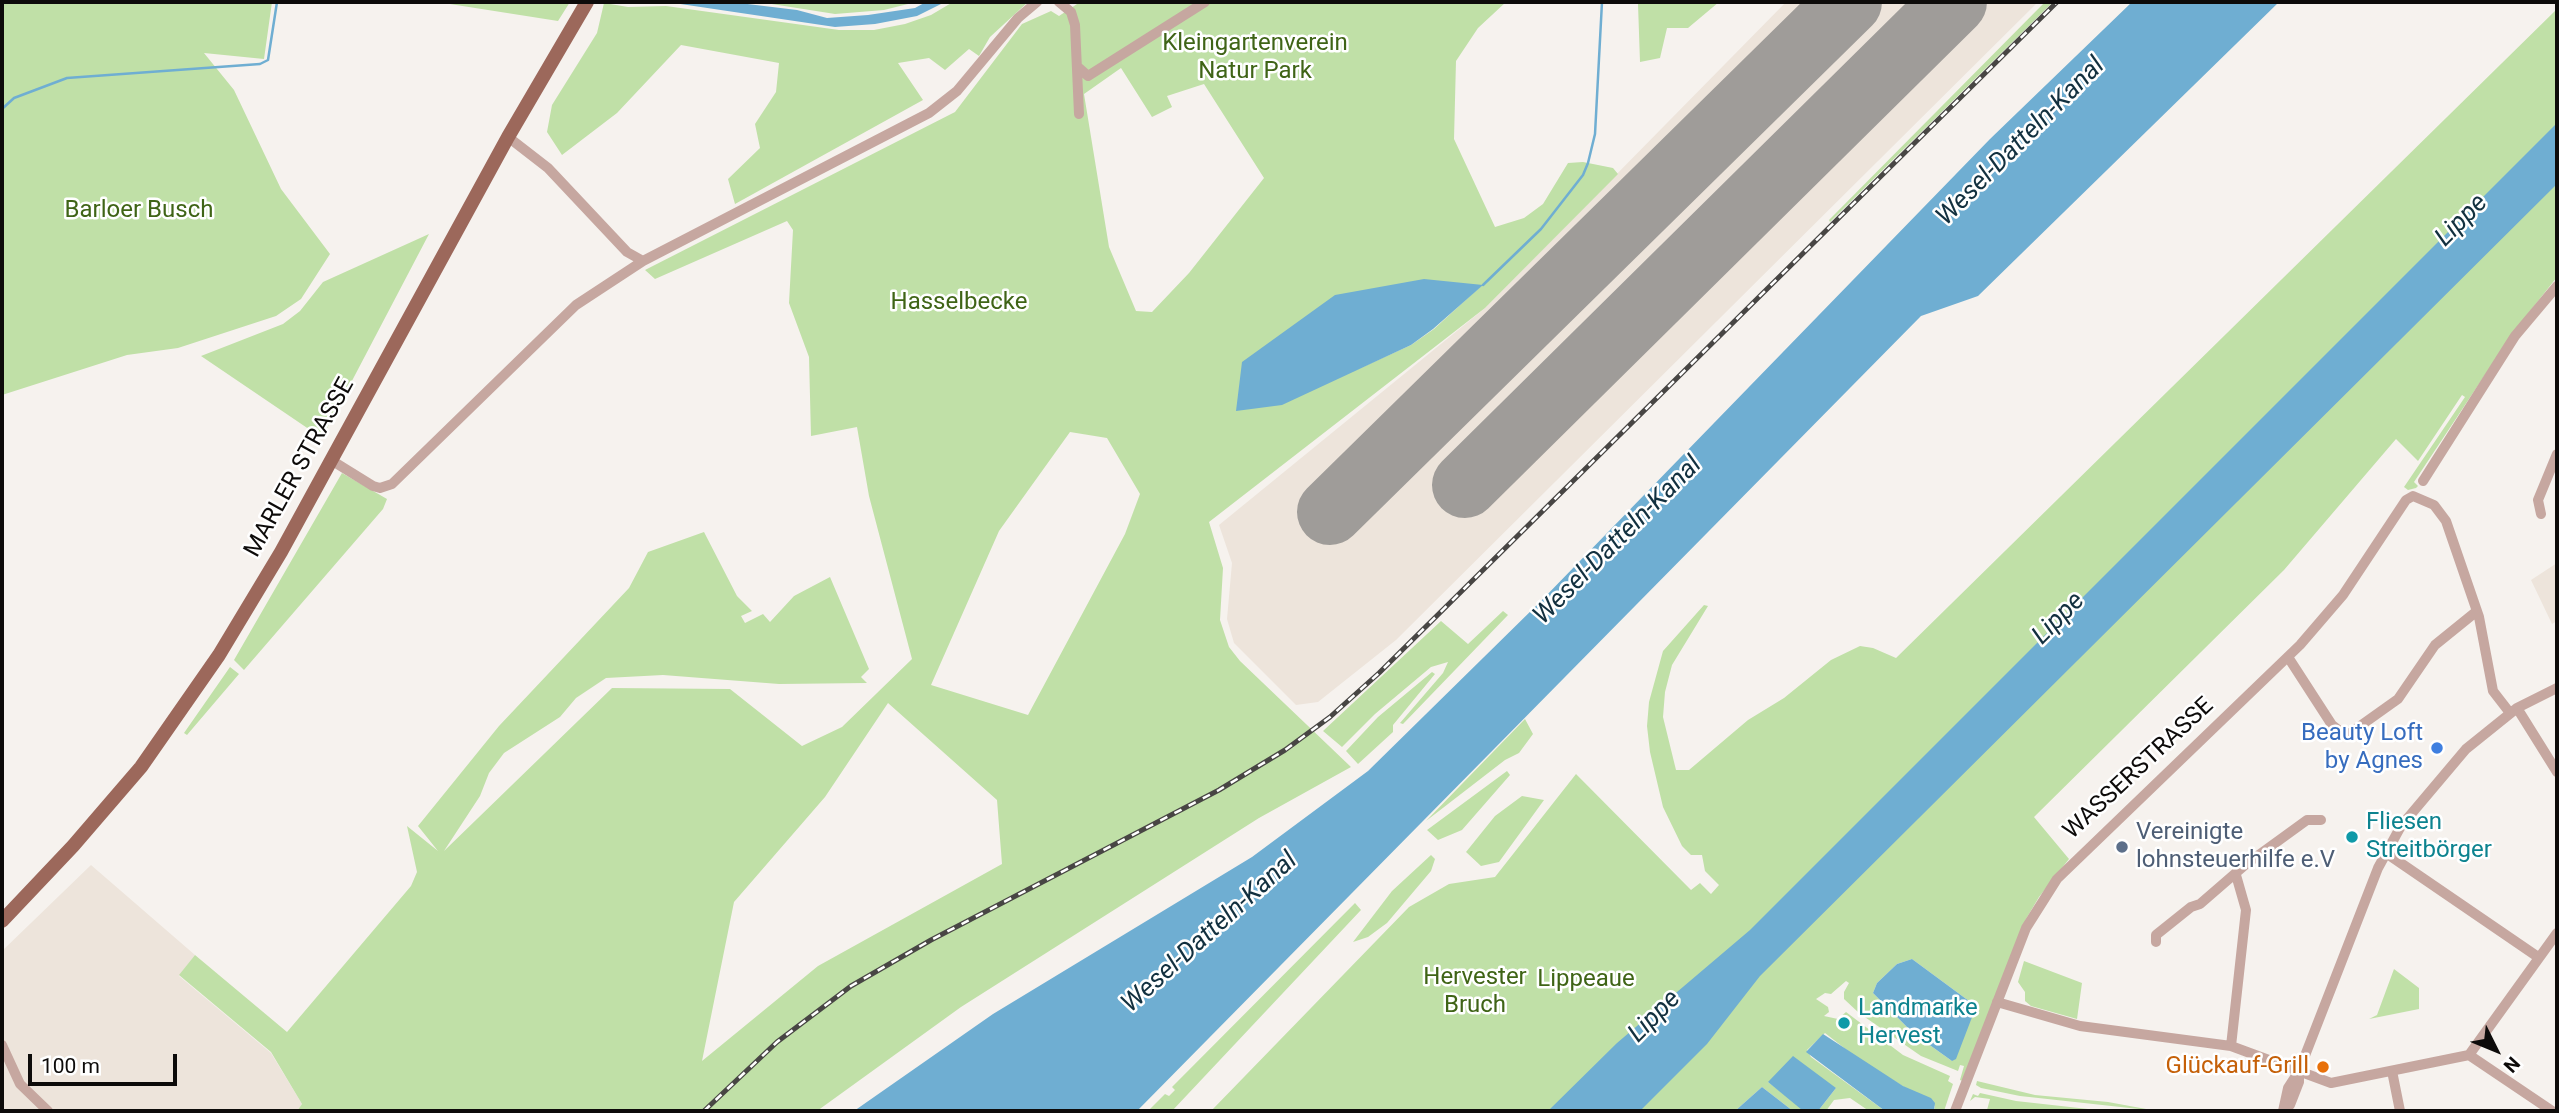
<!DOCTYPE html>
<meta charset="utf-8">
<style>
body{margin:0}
#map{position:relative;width:2559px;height:1113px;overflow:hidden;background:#f6f2ee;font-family:Roboto,sans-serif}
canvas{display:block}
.frame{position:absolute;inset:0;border:4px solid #0d0b0a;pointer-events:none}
.north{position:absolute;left:2461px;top:1015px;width:70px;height:70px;-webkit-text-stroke:5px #fff;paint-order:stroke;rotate:133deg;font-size:19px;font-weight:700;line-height:28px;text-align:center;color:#0d0b0a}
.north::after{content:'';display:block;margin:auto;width:24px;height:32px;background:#0d0b0a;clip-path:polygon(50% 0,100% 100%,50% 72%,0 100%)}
.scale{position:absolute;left:28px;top:1054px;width:149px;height:32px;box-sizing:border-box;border:4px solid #0d0b0a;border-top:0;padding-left:9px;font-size:21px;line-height:24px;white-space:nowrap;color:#0d0b0a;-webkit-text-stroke:5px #fff;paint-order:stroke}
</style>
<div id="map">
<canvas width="2559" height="1113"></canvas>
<div class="frame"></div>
<div class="north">N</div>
<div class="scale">100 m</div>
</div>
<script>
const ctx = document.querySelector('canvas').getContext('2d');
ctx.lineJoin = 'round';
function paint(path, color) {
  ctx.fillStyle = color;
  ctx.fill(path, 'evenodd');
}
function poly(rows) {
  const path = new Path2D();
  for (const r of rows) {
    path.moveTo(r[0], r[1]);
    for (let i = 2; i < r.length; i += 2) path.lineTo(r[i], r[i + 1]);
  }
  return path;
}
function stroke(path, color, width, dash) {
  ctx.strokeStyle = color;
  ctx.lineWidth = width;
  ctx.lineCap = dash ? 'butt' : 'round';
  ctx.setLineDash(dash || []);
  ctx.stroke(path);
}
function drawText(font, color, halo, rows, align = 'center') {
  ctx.font = font + ' Roboto,sans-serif';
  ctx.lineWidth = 5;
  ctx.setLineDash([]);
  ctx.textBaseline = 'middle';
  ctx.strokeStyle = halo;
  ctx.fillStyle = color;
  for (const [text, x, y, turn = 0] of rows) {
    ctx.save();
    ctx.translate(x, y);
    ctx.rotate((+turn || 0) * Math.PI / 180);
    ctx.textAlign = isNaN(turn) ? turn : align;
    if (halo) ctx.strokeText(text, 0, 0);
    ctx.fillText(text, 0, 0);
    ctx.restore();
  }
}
const built = poly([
 [1786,2,2038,2,1396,640,1318,702,1296,705,1234,643,1227,619,1232,563,1219,525,1485,308],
 [2557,563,2557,621,2552,624,2531,580],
 [91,865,195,955,179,976,271,1053,302,1104,297,1111,2,1111,2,951]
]);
const green = poly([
 [2,2,272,2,264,59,204,53,234,90,281,189,330,254,301,299,276,316,178,348,127,355,2,395],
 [437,2,570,2,558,21],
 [759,2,916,2,884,10,835,14],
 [953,2,1028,2,990,37,979,56,969,49,945,70,929,58,898,63,923,100,735,204,728,179,760,148,755,124,776,92,779,63,681,45,617,113,562,155,547,132,552,105,597,33,604,3,628,7,666,6,839,30,874,30,905,24,931,15],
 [1080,2,1506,2,1478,28,1456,61,1454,139,1495,227,1524,218,1543,204,1568,163,1583,162,1613,168,1618,174,1485,308,1209,522,1223,568,1220,620,1229,647,1240,661,1351,767,1259,818,961,1007,817,1111,297,1111,302,1104,271,1052,179,975,195,955,287,1032,411,886,417,872,407,826,438,851,418,826,499,726,629,588,648,552,704,532,737,596,752,611,741,616,745,623,763,614,770,622,794,596,830,577,869,669,861,677,867,683,779,684,663,675,606,678,576,698,560,717,504,753,489,773,480,796,444,851,612,688,730,689,802,746,842,727,912,659,869,496,857,427,811,436,809,357,789,303,793,230,787,221,655,279,645,270,955,112,1022,24,1051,11,1059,16],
 [1121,68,1152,117,1172,107,1167,96,1204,84,1264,178,1189,273,1152,312,1136,311,1109,247,1084,94],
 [1482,285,1434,329,1411,345,1356,370],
 [1070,432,1107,438,1140,494,1125,534,1028,715,931,685,999,531],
 [888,703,997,800,1002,864,818,966,702,1061,734,902,825,797],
 [1641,2,1719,2,1688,28,1667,28,1660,58,1640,62,1638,4],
 [2045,2,2053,2,1830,222,1829,220],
 [2557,9,2557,277,2512,334,2414,482,2418,486,2416,488,2408,490,2404,487,2465,397,2462,395,2418,461,2396,439,2284,570,2034,817,2069,859,2039,897,2026,919,1963,1081,1960,1080,1964,1066,1960,1065,1958,1071,1921,1056,1859,1013,1844,999,1844,992,1849,983,1846,981,1831,994,1825,993,1816,999,1828,1007,1829,1012,1824,1016,1838,1019,1846,1012,1903,1055,1950,1076,1948,1081,1953,1084,1944,1111,1934,1111,1935,1106,1857,1058,1825,1033,1807,1050,1811,1057,1885,1111,1869,1111,1850,1098,1834,1100,1826,1111,1818,1111,1836,1088,1768,1082,1806,1111,1793,1111,1762,1087,1735,1111,1211,1111,1409,907,1449,884,1495,877,1576,774,1691,890,1700,883,1711,894,1719,885,1705,871,1702,855,1691,855,1682,846,1663,807,1650,752,1647,726,1649,702,1663,651,1704,605,1708,606,1672,665,1665,692,1663,717,1676,770,1689,770,1748,720,1784,698,1831,660,1860,646,1873,648,1896,658],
 [1912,959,1973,1004,1952,1061,1913,1033,1873,993,1877,983,1897,964],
 [429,234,322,438,201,356,283,324,300,311,323,282],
 [342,473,387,499,383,509,244,670,234,660],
 [1503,611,1508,615,1403,724,1400,723,1443,673,1448,662,1431,667,1375,714,1342,747,1323,731,1441,621,1468,644],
 [230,667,239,674,187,735,184,733],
 [1432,672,1435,674,1393,725,1393,732,1358,764,1346,751,1378,717],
 [1525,719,1533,734,1519,753,1505,760,1426,821],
 [1507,771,1510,775,1462,830,1438,840,1427,830],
 [1522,796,1544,800,1499,862,1481,866,1466,852,1495,816],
 [1431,855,1435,859,1431,871,1387,923,1368,937,1353,942,1392,891],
 [1355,903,1361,910,1172,1111,1148,1111,1165,1094,1169,1096,1175,1090,1172,1087],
 [2024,961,2082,983,2077,1019,2031,1006,2025,1001,2025,992,2018,982],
 [2394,969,2419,988,2419,1009,2369,1019,2377,1015],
 [1977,1081,2035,1095,2108,1102,2157,1111,2020,1096,1981,1088,1976,1085],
 [1980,1093,2016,1101,2106,1111,1992,1111,1987,1110,1990,1099,1975,1097,1970,1101,1973,1094,1978,1096]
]);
const water = poly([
 [667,2,731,2,797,10,827,18,868,15,915,8,926,2,945,2,917,16,875,24,835,27],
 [2132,2,2279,2,1978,296,1921,316,1137,1111,854,1111,993,1014,1252,857,1368,771,1541,601,1990,139],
 [2557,123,2557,184,1760,976,1707,1044,1640,1111,1548,1111,1617,1043,1750,930],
 [1424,279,1483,285,1433,329,1411,345,1282,405,1236,411,1242,362,1335,295],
 [1912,959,1973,1004,1974,1012,1956,1059,1952,1061,1913,1033,1873,993,1877,983,1897,964],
 [1823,1034,1903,1086,1931,1098,1935,1103,1934,1111,1885,1111,1806,1052],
 [1793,1056,1836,1088,1818,1111,1802,1110,1768,1082],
 [1762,1087,1793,1111,1735,1111]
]);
const stream = poly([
 [2,109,14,98,67,78,260,64,268,60,277,2],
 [1483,285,1541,229,1583,175,1588,163,1595,134,1602,2]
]);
const runway = poly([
 [1465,485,1954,2],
 [1330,512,1849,2]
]);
const minor = poly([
 [1059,2,1071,12,1075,25,1079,114],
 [1079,68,1088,76,1205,2],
 [508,137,548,168,627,252,643,261],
 [331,460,373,486,380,488,392,484,576,305,643,261,929,113,957,91,1018,18,1037,2],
 [2423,481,2515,336,2557,286],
 [2541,514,2538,500,2557,454],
 [2288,657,2332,725,2346,736,2398,699,2435,645,2477,611],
 [2517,708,2557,772],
 [2386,853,2538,957],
 [2156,942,2156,935,2191,907,2200,904,2245,865,2307,820,2321,820],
 [1997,1002,2080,1026,2231,1046,2331,1083,2469,1055,2557,933],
 [2,1045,20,1084,48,1111],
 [2231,1046,2246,910,2236,875],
 [2469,1055,2552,1111],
 [2392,1071,2400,1111],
 [1955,1111,2026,928,2057,879,2300,645,2343,595,2406,500,2413,496,2434,505,2446,521,2479,617,2493,691,2510,713],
 [2283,1111,2288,1088,2299,1071,2378,868,2401,826,2466,749,2517,708,2557,688],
 [2283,1111,2290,1105,2299,1082,2299,1071]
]);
const major = poly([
 [2,921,73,846,141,767,219,655,281,552,508,137,587,2]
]);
const rail = poly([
 [704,1111,777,1042,851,986,931,940,1219,790,1285,750,1330,717,1379,673,2057,2]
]);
const markers = [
 [2437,748,7,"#3f7fe0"],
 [2352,837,7,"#0f9aa8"],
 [2122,847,7,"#5c6f8a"],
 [1844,1023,7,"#0f9aa8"],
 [2323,1067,7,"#e8710a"]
];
const parkNames = [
 ["Kleingartenverein",1255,44],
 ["Natur Park",1255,72],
 ["Barloer Busch",139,211],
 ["Hasselbecke",959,303],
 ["Hervester",1475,978],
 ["Bruch",1475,1006],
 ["Lippeaue",1586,980]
];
const streetNames = [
 ["MARLER STRASSE",300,468,-61],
 ["WASSERSTRASSE",2139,769,-43]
];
const shopNames = [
 ["Beauty Loft",2423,734],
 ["by Agnes",2423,762]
];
const cultureNames = [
 ["Fliesen",2366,823],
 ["Streitbörger",2366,851],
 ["Landmarke",1858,1009],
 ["Hervest",1858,1037]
];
const serviceNames = [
 ["Vereinigte",2136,833],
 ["lohnsteuerhilfe e.V",2136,861]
];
const foodNames = [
 ["Glückauf-Grill",2309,1067]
];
const waterNames = [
 ["Wesel-Datteln-Kanal",2021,142,-45],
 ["Lippe",2462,221,-45],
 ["Wesel-Datteln-Kanal",1618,541,-45],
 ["Lippe",2059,619,-45],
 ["Wesel-Datteln-Kanal",1210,933,-42],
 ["Lippe",1655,1017,-45]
];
paint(built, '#ede4db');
paint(green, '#c0e0a7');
paint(water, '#6faed2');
stroke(stream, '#6faed2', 2.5);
stroke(runway, '#9f9c99', 66);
stroke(minor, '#c6a7a0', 10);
stroke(major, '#9c685b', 14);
stroke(rail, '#484644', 5);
stroke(rail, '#fff', 2.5, [8]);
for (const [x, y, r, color] of markers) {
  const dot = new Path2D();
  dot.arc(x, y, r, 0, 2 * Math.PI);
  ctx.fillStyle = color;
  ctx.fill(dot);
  stroke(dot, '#fff', 2.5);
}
drawText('24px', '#3f6416', '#fff', parkNames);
drawText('24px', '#0d0b0a', '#fff', streetNames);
drawText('24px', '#366cbe', '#fff', shopNames, 'right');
drawText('24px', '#0d838f', '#fff', cultureNames, 'left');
drawText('24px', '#4e5e75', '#fff', serviceNames, 'left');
drawText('24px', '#c56008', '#fff', foodNames, 'right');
drawText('italic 26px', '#12303f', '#fff', waterNames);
</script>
